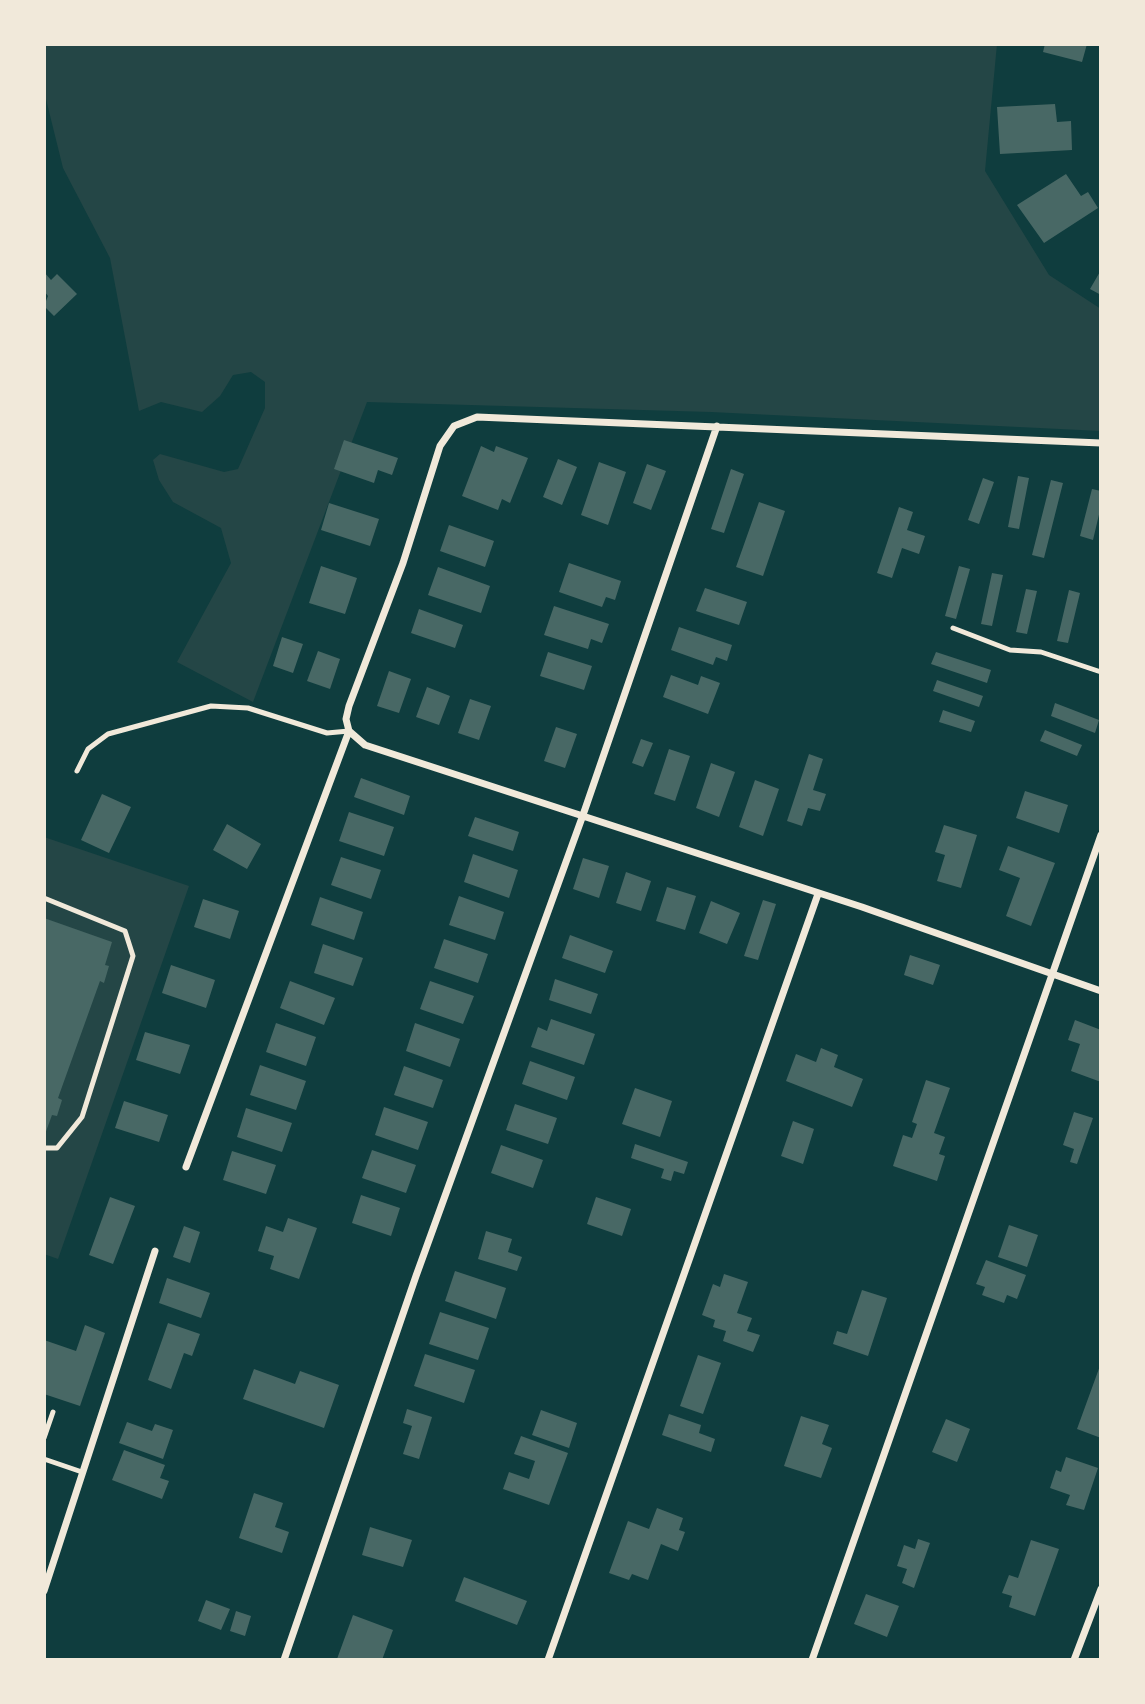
<!DOCTYPE html>
<style>
body{margin:0}
#map{position:relative;width:1145px;height:1704px;overflow:hidden;background:#0f3d3e;font-family:Roboto,sans-serif}
canvas{display:block}
.frame{position:absolute;inset:0;border:46px solid #f1e9da;pointer-events:none}
</style>
<div id="map">
<canvas width="1145" height="1704"></canvas>
<div class="frame"></div>
</div>
<script>
const ctx = document.querySelector('canvas').getContext('2d');
ctx.lineJoin = 'round';
function paint(path, color) {
  ctx.fillStyle = color;
  ctx.fill(path, 'evenodd');
}
function poly(rows) {
  const path = new Path2D();
  for (const r of rows) {
    path.moveTo(r[0], r[1]);
    for (let i = 2; i < r.length; i += 2) path.lineTo(r[i], r[i + 1]);
  }
  return path;
}
function stroke(path, color, width, dash) {
  ctx.strokeStyle = color;
  ctx.lineWidth = width;
  ctx.lineCap = dash ? 'butt' : 'round';
  ctx.setLineDash(dash || []);
  ctx.stroke(path);
}
const green = poly([
 [44,44,997,44,985,171,1049,275,1101,309,1101,431,711,412,367,402,253,702,177,662,231,563,221,528,173,502,159,480,153,460,160,454,224,472,238,469,265,408,265,382,251,372,233,375,220,396,202,412,161,402,139,411,110,258,63,168,44,91],
 [44,837,189,886,58,1259,44,1254]
]);
const building = poly([
 [1045,44,1087,44,1082,62,1043,52],
 [1055,104,1057,122,1071,121,1072,150,1000,154,997,107],
 [1066,174,1081,196,1088,192,1098,208,1044,243,1017,205],
 [1101,270,1101,295,1090,289],
 [44,272,51,280,57,274,77,294,54,316,44,306,48,296,44,291],
 [344,440,398,458,392,475,378,470,374,483,334,469],
 [481,446,494,452,496,446,528,458,510,503,502,499,498,510,462,496],
 [558,459,577,467,562,505,543,497],
 [599,462,626,472,608,525,581,515],
 [647,464,666,471,651,510,633,503],
 [731,469,744,474,724,533,711,529],
 [1018,476,1029,478,1019,529,1008,527],
 [983,478,994,482,979,524,968,520],
 [1051,480,1063,483,1044,558,1032,555],
 [1092,489,1101,491,1101,506,1093,540,1080,536],
 [759,502,785,511,763,576,736,567],
 [329,503,379,519,370,546,321,530],
 [899,507,913,512,907,530,925,536,919,554,902,548,892,578,877,573],
 [449,525,494,541,485,567,440,551],
 [569,563,621,581,615,600,606,597,602,607,559,592],
 [321,566,357,578,345,614,309,603],
 [959,566,970,569,956,619,945,616],
 [438,567,490,586,481,613,428,595],
 [992,573,1003,575,992,626,981,624],
 [705,588,747,602,739,625,696,611],
 [1026,589,1037,591,1027,634,1016,632],
 [1069,590,1080,593,1068,643,1057,641],
 [554,606,609,624,602,643,591,639,588,649,544,635],
 [419,609,463,625,455,648,411,633],
 [679,627,732,645,727,661,716,657,713,665,671,650],
 [282,637,303,644,293,673,273,666],
 [318,651,340,659,330,689,307,681],
 [548,652,592,666,584,690,540,676],
 [936,652,991,670,987,683,931,664],
 [389,671,411,679,399,713,377,706],
 [671,675,698,685,701,676,720,683,708,714,663,697],
 [937,680,983,696,979,707,933,691],
 [427,687,450,696,439,725,416,717],
 [470,699,491,706,479,740,458,733],
 [1055,703,1099,720,1095,733,1051,716],
 [943,710,975,721,971,732,939,722],
 [556,727,577,734,565,768,544,761],
 [1045,730,1082,745,1077,756,1040,741],
 [641,739,653,743,643,767,632,763],
 [669,749,690,756,675,801,654,794],
 [809,754,823,759,813,790,826,794,820,811,808,808,802,826,787,821],
 [711,763,735,772,719,817,696,808],
 [361,778,410,796,404,815,354,797],
 [755,780,779,789,763,836,739,827],
 [1025,791,1068,805,1059,833,1016,818],
 [102,794,131,807,109,853,81,840],
 [349,812,394,827,384,856,339,841],
 [475,817,519,832,513,851,468,836],
 [227,824,261,844,247,869,213,850],
 [944,825,977,835,961,888,937,881,945,855,935,852],
 [1008,846,1055,863,1031,926,1006,916,1020,878,999,870],
 [473,854,518,870,509,898,464,882],
 [341,857,381,870,371,899,331,885],
 [583,858,609,866,599,898,573,889],
 [626,872,651,881,641,911,616,903],
 [667,887,696,896,685,930,656,921],
 [459,896,504,912,495,940,449,925],
 [320,897,363,912,354,940,311,925],
 [203,899,239,911,230,939,194,927],
 [763,900,776,904,758,960,744,956],
 [711,901,740,913,727,944,699,933],
 [44,918,112,942,105,965,109,966,104,983,100,981,58,1098,62,1100,57,1116,52,1115,44,1137],
 [570,935,613,951,605,973,562,958],
 [444,939,488,954,478,983,434,968],
 [323,944,363,958,353,986,314,973],
 [910,955,940,965,933,985,904,975],
 [171,965,215,980,206,1008,162,993],
 [555,979,598,994,591,1014,549,1000],
 [290,981,335,998,324,1025,280,1008],
 [430,981,474,996,463,1024,420,1009],
 [551,1019,595,1034,584,1065,531,1047,538,1027,547,1031],
 [1075,1020,1101,1030,1101,1082,1071,1071,1080,1044,1068,1040],
 [276,1023,316,1037,306,1066,266,1052],
 [415,1023,460,1039,450,1067,406,1051],
 [145,1032,190,1045,180,1074,136,1060],
 [821,1048,838,1055,834,1067,863,1079,852,1107,786,1081,796,1054,816,1062],
 [530,1061,575,1077,567,1100,522,1084],
 [260,1065,306,1081,296,1110,250,1095],
 [404,1066,443,1080,433,1108,394,1095],
 [926,1080,950,1088,934,1133,945,1137,939,1154,945,1156,937,1181,893,1166,903,1135,912,1138,917,1124,912,1122],
 [635,1088,672,1101,660,1137,622,1124],
 [124,1101,168,1115,159,1142,115,1128],
 [515,1104,557,1118,548,1144,506,1130],
 [384,1107,428,1122,418,1150,375,1135],
 [246,1108,292,1123,282,1152,237,1137],
 [1074,1112,1093,1118,1077,1164,1070,1162,1074,1149,1063,1145],
 [793,1121,814,1129,803,1164,781,1156],
 [635,1144,688,1162,684,1174,674,1171,671,1181,661,1178,664,1169,631,1158],
 [501,1145,543,1160,533,1188,491,1173],
 [372,1150,416,1165,406,1193,362,1178],
 [232,1151,276,1165,266,1194,223,1180],
 [361,1195,400,1208,391,1236,352,1223],
 [110,1197,135,1206,113,1264,89,1255],
 [596,1197,631,1209,622,1236,587,1224],
 [288,1218,317,1228,299,1279,270,1269,274,1256,258,1251,266,1226,283,1232],
 [1009,1225,1038,1235,1027,1267,998,1257],
 [184,1226,200,1232,190,1263,173,1257],
 [486,1231,512,1239,508,1252,522,1257,517,1271,478,1259],
 [986,1260,1026,1275,1017,1299,1007,1295,1004,1303,982,1295,985,1287,976,1284],
 [455,1271,506,1288,496,1319,445,1301],
 [724,1274,748,1282,737,1313,752,1318,747,1331,760,1335,753,1352,723,1341,726,1331,713,1327,715,1320,702,1315,713,1284,720,1287],
 [167,1278,210,1293,201,1318,159,1303],
 [862,1290,887,1298,868,1356,833,1344,837,1331,847,1334],
 [440,1312,489,1328,478,1360,429,1344],
 [168,1323,200,1334,192,1356,184,1353,171,1389,148,1380],
 [85,1325,105,1333,80,1406,44,1394,44,1340,76,1351],
 [425,1354,475,1370,464,1403,414,1386],
 [698,1355,721,1363,703,1414,680,1406],
 [1101,1363,1101,1438,1077,1429],
 [254,1369,295,1384,300,1371,339,1385,324,1428,243,1399],
 [407,1409,432,1417,419,1459,403,1454,412,1426,403,1423],
 [541,1410,577,1423,569,1448,532,1435],
 [669,1414,701,1425,699,1433,715,1439,711,1452,662,1435],
 [801,1416,829,1425,822,1444,832,1448,821,1478,784,1466],
 [946,1419,970,1429,957,1462,932,1452],
 [127,1422,152,1431,155,1424,173,1430,163,1459,119,1443],
 [521,1436,568,1453,549,1505,503,1489,509,1472,529,1479,535,1461,514,1454],
 [124,1450,165,1465,160,1478,169,1481,162,1499,112,1480],
 [1066,1457,1098,1468,1084,1510,1066,1505,1070,1495,1050,1488,1056,1470,1061,1472],
 [254,1493,283,1503,275,1527,289,1532,282,1553,239,1538],
 [657,1508,683,1518,679,1530,685,1532,678,1551,661,1544,648,1580,632,1574,629,1580,609,1573,628,1521,649,1529],
 [370,1527,412,1540,403,1567,362,1555],
 [918,1539,930,1543,914,1588,902,1583,907,1569,897,1566,904,1545,915,1549],
 [1031,1540,1059,1549,1035,1616,1009,1607,1012,1596,1002,1593,1009,1575,1018,1578],
 [464,1577,527,1601,517,1625,455,1601],
 [866,1594,899,1606,887,1637,854,1624],
 [206,1600,230,1609,221,1630,198,1621],
 [236,1611,251,1616,245,1636,230,1631],
 [353,1615,393,1630,382,1660,337,1659]
]);
const service = poly([
 [953,628,1010,650,1041,652,1101,672],
 [77,771,88,749,108,734,211,706,248,708,327,733,349,731],
 [44,898,125,931,133,956,82,1117,57,1148,44,1148],
 [44,1438,53,1412],
 [44,1459,82,1472]
]);
const minor = poly([
 [349,731,365,745,862,907,1101,991],
 [186,1167,349,731,346,719,349,706,403,563,440,446,454,426,477,417,1101,443],
 [44,1591,155,1251],
 [284,1660,416,1276,583,815,717,426],
 [548,1660,818,894],
 [812,1660,1101,835],
 [1074,1660,1101,1589]
]);
paint(green, '#244646');
paint(building, '#486865');
stroke(service, '#f1e9da', 5);
stroke(minor, '#f1e9da', 7);
</script>
